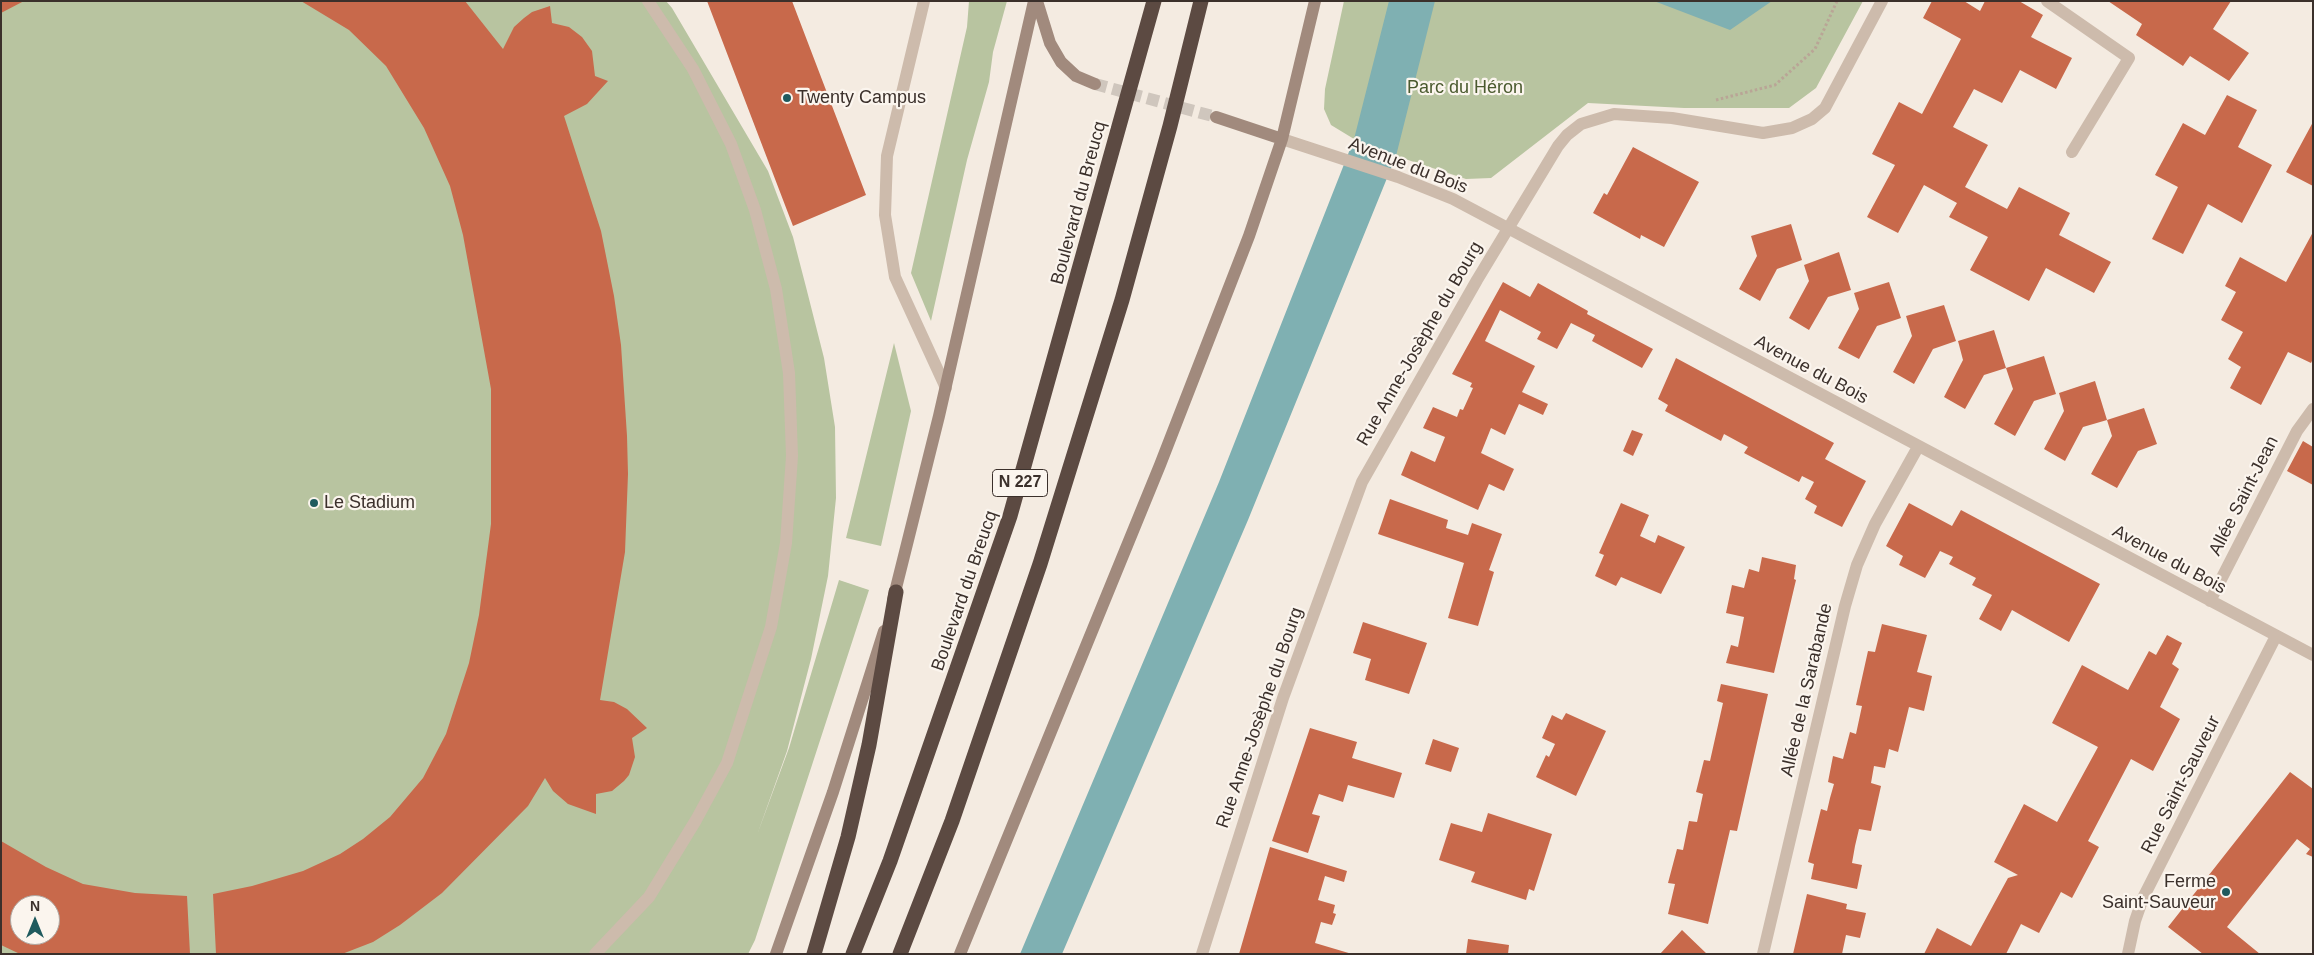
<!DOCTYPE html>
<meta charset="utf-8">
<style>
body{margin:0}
#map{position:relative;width:2314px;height:955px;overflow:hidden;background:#f4ebe1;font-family:Arial,sans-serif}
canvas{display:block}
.frame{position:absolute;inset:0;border:2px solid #3b302b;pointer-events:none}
.north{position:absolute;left:10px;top:895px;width:50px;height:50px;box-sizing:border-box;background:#fbf5ee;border:1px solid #aea6a0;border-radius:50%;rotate:0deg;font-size:14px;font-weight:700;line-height:20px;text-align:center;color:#3b302b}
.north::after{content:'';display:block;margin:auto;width:18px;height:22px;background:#1f5a5e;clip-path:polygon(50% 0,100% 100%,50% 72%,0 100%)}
</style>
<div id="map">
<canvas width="2314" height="955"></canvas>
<div class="frame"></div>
<div class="north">N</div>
</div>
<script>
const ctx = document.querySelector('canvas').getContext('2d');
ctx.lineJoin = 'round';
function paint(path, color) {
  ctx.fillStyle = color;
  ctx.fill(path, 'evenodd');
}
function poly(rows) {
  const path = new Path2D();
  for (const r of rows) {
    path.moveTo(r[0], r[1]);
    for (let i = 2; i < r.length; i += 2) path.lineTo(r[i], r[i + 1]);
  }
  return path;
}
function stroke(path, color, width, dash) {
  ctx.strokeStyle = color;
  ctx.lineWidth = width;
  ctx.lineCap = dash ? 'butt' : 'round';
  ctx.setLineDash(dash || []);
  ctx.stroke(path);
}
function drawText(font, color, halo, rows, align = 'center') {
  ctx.font = font + ' Arial,sans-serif';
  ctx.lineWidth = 4.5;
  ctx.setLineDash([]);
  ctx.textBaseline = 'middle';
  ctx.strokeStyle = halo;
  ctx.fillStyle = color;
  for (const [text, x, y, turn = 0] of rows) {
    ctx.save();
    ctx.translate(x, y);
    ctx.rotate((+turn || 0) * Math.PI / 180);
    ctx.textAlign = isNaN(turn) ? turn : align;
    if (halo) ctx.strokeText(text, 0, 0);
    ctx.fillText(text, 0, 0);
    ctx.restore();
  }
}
const green = poly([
 [1,1,666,1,672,8,768,171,793,237,806,287,824,358,835,427,836,498,828,576,811,659,787,751,757,835,789,748,839,580,869,590,755,940,748,954,1,954],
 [20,905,50,905,50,935,20,935],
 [969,1,1007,1,993,52,989,82,967,160,931,321,911,273,967,27],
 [1344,1,1863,1,1816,88,1789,108,1684,108,1588,103,1491,178,1466,179,1396,156,1354,139,1331,125,1324,109,1325,89],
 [894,343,911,411,881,546,846,538]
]);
const water = poly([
 [1389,1,1435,1,1396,156,1248,520,1062,954,1020,954,1219,482,1354,139],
 [1654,1,1772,1,1730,30]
]);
const building = poly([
 [1,1,24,1,1,13],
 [301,1,465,1,503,49,514,27,524,18,532,12,550,6,552,23,569,27,582,37,592,51,595,76,608,81,587,104,564,116,601,231,614,296,621,345,627,436,628,474,625,552,600,700,614,702,627,709,647,728,632,738,635,757,629,775,624,781,612,791,596,794,596,814,568,804,553,791,545,778,528,806,442,893,400,925,373,942,342,954,216,954,213,894,252,886,303,871,340,854,363,839,390,817,423,778,446,734,469,663,479,615,491,524,491,389,463,235,450,186,424,128,386,66,349,30],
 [707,1,792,1,866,195,793,226],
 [1932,1,1964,1,1980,11,1985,1,2019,1,2043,15,2031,37,2072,58,2056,89,2020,70,2002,103,1974,89,1953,127,1988,145,1965,187,2007,209,2019,187,2070,213,2059,235,2111,262,2094,293,2046,268,2029,301,1970,270,1988,237,1949,217,1957,203,1924,185,1898,233,1867,217,1895,165,1872,154,1899,102,1922,114,1961,39,1923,18],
 [2108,1,2231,1,2213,29,2249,53,2229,81,2190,56,2183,66,2136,35,2142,24],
 [2227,95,2257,110,2238,147,2272,165,2242,223,2208,204,2183,254,2152,239,2178,187,2155,175,2183,123,2205,135],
 [2313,122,2313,186,2286,172],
 [1633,147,1699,182,1664,247,1641,235,1640,239,1593,213,1604,193,1607,195],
 [1791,224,1802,260,1777,269,1760,301,1739,289,1757,256,1751,236],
 [2313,232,2313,359,2311,363,2288,352,2261,405,2230,388,2241,367,2228,359,2243,332,2221,320,2236,292,2225,286,2240,257,2286,282],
 [1839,252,1851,290,1828,297,1809,330,1789,318,1809,281,1804,265],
 [1503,282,1530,297,1538,283,1588,311,1587,314,1653,349,1642,368,1592,341,1595,335,1571,323,1557,349,1537,339,1541,332,1500,310,1485,341,1535,366,1522,392,1548,404,1543,415,1519,404,1505,435,1491,428,1481,453,1514,469,1504,491,1489,484,1478,510,1401,475,1411,451,1435,462,1445,437,1423,428,1433,407,1457,417,1460,409,1463,410,1473,388,1470,387,1472,383,1452,374],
 [1889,282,1901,318,1877,326,1859,359,1838,348,1859,309,1854,293],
 [1944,305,1956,341,1933,349,1914,384,1893,372,1912,336,1906,316],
 [1994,330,2006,368,1984,375,1965,409,1944,397,1963,360,1958,341],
 [2044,356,2056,394,2034,401,2015,436,1994,424,2013,389,2006,368],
 [1676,358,1834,443,1825,459,1866,481,1842,527,1814,513,1817,506,1805,499,1814,482,1802,476,1799,482,1744,453,1748,447,1724,434,1721,441,1665,411,1668,405,1658,399],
 [2095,381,2107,420,2083,427,2065,461,2044,449,2064,411,2059,393],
 [2144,408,2157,444,2138,451,2117,488,2091,474,2112,436,2107,420],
 [1632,430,1643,434,1633,456,1623,451],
 [2303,441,2313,447,2313,485,2287,471],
 [1390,499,1448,520,1446,528,1468,535,1472,523,1502,534,1489,570,1494,572,1478,626,1448,618,1464,563,1378,534],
 [1621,503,1649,515,1640,536,1655,543,1658,535,1685,547,1661,594,1621,577,1616,586,1595,576,1604,555,1599,553],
 [1909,503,1952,526,1961,510,2100,584,2069,642,2012,610,2001,631,1979,619,1992,595,1972,585,1976,578,1949,564,1953,557,1940,551,1925,578,1899,565,1903,556,1886,546],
 [1762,557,1796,565,1794,579,1796,580,1774,673,1726,663,1731,645,1738,647,1744,617,1726,613,1732,585,1744,588,1749,569,1759,572],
 [1363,622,1427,643,1409,694,1365,680,1371,659,1353,653],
 [1882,624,1927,635,1917,672,1932,676,1924,711,1909,707,1898,752,1889,749,1885,768,1874,766,1871,783,1881,786,1871,831,1859,829,1855,846,1852,863,1862,865,1857,889,1811,879,1814,864,1808,862,1821,809,1827,811,1830,798,1834,784,1828,782,1833,756,1843,759,1850,732,1856,734,1862,706,1856,705,1868,651,1875,652],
 [2167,635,2182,643,2172,664,2179,669,2160,707,2180,719,2153,771,2131,759,2088,841,2099,847,2072,898,2061,892,2039,933,2021,924,2006,954,1924,954,1937,928,1971,946,2008,878,2018,875,1994,862,2024,804,2057,822,2098,747,2052,723,2082,665,2128,690,2149,651,2156,655],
 [1721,684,1768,694,1737,831,1730,830,1708,924,1668,914,1675,884,1668,883,1677,849,1683,850,1689,821,1697,822,1703,794,1696,792,1704,760,1710,761,1723,703,1717,701],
 [1566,713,1606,731,1576,796,1536,777,1546,755,1549,757,1555,744,1542,738,1552,715,1562,720],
 [1310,728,1357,742,1352,758,1402,773,1394,798,1348,785,1343,802,1319,794,1312,814,1320,816,1308,853,1272,841],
 [1433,739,1459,748,1451,772,1425,764],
 [2290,772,2313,789,2313,857,2306,854,2310,849,2297,839,2227,927,2260,954,2203,954,2168,927],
 [1488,813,1552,834,1534,891,1529,889,1526,900,1471,882,1475,872,1439,860,1451,823,1482,832],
 [1,841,46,867,83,884,135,893,187,896,190,954,20,954,1,945],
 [20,905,50,905,50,935,20,935],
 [1270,847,1347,871,1344,882,1325,876,1318,900,1335,905,1333,913,1336,914,1332,925,1321,922,1315,943,1352,954,1239,954],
 [1807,894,1847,904,1846,909,1866,913,1860,938,1846,935,1842,954,1793,954],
 [1682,930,1707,954,1660,954],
 [1468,939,1509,945,1508,954,1466,954]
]);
const secondaryTunnel = poly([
 [1095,84,1216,117]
]);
const path = poly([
 [1716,100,1775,85,1815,49,1837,1]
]);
const lane = poly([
 [924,1,887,156,885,215,895,277,946,388],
 [595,954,649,897,696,820,727,763,771,627,786,543,792,456,789,373,776,289,755,210,731,144,693,69,648,1]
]);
const street = poly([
 [2047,1,2129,58,2072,152],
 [1282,139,1398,177,1453,199,2313,655],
 [2210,601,2297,431,2313,409],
 [1202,954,1283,698,1362,482,1477,280,1558,146,1567,135,1581,124,1614,114,1672,118,1763,133,1792,128,1812,119,1825,108,1882,1],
 [1763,954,1845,606,1857,565,1875,524,1918,447],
 [2128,954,2135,921,2143,898,2276,636]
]);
const secondary = poly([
 [1037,1,1050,43,1061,62,1076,76,1095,84],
 [1216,117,1282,139],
 [893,600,939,416,1034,1],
 [776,954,833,792,884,631],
 [960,954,1160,465,1249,236,1282,139,1315,1]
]);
const highway = poly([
 [814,954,848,837,869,745,896,592],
 [853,954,890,861,1010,516,1154,1],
 [900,954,952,821,1040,564,1122,300,1170,126,1201,1]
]);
const markers = [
 [787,98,5,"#1f5a5e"],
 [314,503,5,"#1f5a5e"],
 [2226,892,5,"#1f5a5e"]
];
const shields = [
 [1020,483,55]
];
const shieldNames = [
 ["N 227",1020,483]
];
const parkNames = [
 ["Parc du Héron",1465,88]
];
const poiNames = [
 ["Twenty Campus",797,98],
 ["Le Stadium",324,503],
 ["Ferme",2216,882,"right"],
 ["Saint-Sauveur",2216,903,"right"]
];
const streetNames = [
 ["Avenue du Bois",1408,166,21],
 ["Boulevard du Breucq",1079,203,-75],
 ["Rue Anne-Josèphe du Bourg",1420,344,-60],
 ["Avenue du Bois",1811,370,28],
 ["Allée Saint-Jean",2244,496,-63],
 ["Avenue du Bois",2169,560,28],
 ["Boulevard du Breucq",965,591,-71],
 ["Allée de la Sarabande",1807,690,-77],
 ["Rue Anne-Josèphe du Bourg",1260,718,-71],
 ["Rue Saint-Sauveur",2181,785,-63]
];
paint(green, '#b8c4a0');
paint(water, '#7fb0b2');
paint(building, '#c8694b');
stroke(secondaryTunnel, '#cfc6bd', 12, [12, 6]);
stroke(path, '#b9a596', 3, [2.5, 2.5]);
stroke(lane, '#cdbbac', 12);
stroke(street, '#cdbbac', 12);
stroke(secondary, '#a18a7d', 12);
stroke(highway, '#5c4a42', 15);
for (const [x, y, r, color] of markers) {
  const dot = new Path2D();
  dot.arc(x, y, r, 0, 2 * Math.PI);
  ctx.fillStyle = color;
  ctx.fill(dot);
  stroke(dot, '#fbf5ee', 2);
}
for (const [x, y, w] of shields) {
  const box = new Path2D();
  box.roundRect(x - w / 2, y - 13.5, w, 27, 4);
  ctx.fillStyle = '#fbf5ee';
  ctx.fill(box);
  stroke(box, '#3b302b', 1);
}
drawText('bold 16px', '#3b302b', null, shieldNames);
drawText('18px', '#4a5a2e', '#fbf5ee', parkNames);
drawText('18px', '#3b302b', '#fbf5ee', poiNames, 'left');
drawText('18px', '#3b302b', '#fbf5ee', streetNames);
</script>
